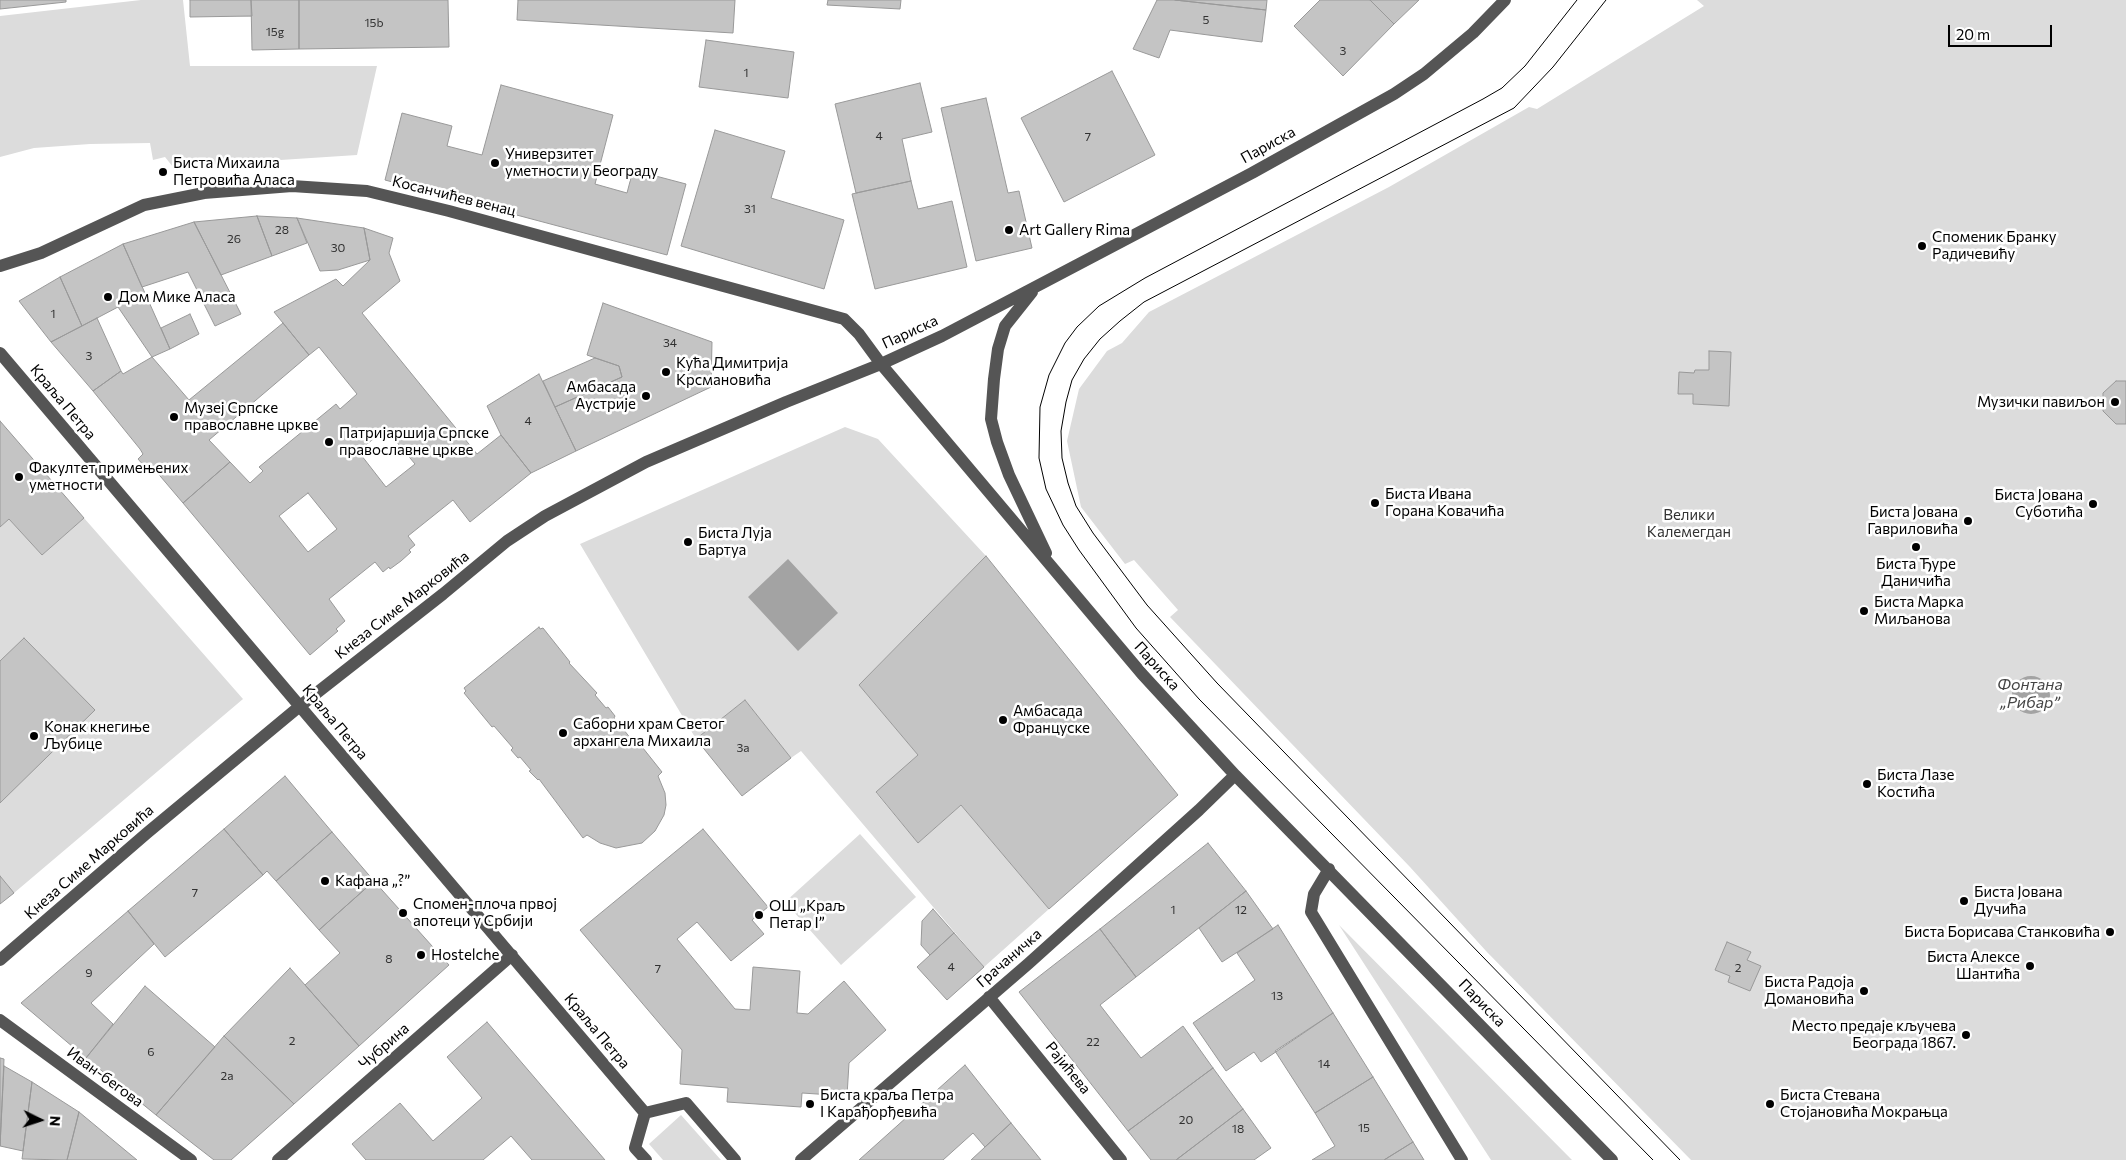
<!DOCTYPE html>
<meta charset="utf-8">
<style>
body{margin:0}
#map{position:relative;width:2126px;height:1160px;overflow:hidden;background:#fff;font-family:Commissioner,sans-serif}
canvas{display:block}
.north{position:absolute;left:15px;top:1095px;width:50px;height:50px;-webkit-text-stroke:4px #fff;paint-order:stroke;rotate:94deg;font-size:14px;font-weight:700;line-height:20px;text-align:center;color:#000}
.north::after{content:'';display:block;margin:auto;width:18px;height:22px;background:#000;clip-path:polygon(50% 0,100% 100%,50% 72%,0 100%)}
.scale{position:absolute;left:1948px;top:25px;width:104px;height:22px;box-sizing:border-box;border:2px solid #000;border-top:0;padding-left:6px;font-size:15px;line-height:18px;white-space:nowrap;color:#000;-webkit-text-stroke:4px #fff;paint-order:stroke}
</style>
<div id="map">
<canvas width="2126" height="1160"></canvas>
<div class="north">N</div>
<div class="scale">20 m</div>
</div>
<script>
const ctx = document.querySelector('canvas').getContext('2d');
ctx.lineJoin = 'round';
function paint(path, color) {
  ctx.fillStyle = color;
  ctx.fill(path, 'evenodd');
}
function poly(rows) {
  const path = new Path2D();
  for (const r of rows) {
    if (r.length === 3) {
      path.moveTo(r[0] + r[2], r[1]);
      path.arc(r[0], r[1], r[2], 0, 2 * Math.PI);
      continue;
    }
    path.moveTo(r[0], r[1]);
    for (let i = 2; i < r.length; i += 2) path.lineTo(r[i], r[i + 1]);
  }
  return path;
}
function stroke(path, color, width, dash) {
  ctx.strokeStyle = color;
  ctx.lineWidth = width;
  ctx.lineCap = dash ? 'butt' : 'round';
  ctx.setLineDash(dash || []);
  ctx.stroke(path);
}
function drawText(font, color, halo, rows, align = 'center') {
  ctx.font = font + ' Commissioner,sans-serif';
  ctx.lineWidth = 5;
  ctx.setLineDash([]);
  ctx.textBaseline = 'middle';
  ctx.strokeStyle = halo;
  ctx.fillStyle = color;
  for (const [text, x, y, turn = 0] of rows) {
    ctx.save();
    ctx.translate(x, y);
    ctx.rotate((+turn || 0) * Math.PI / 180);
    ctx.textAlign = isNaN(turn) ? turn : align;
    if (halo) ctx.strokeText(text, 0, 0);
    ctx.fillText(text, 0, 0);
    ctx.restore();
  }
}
const green = poly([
 [141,0,183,0,190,66,377,66,357,155,173,167,165,157,153,160,150,143,90,144,34,148,0,157,0,16],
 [1697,0,2126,0,2126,1160,1691,1160,1486,951,1410,867,1170,617,1178,610,1134,560,1125,564,1081,507,1067,441,1079,389,1107,351,1122,343,1149,312,1389,187,1529,107,1537,109,1704,6],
 [845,427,878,439,986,556,859,685,918,755,876,793,918,843,961,805,1049,909,984,967,801,751,791,758,745,700,696,739,580,544],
 [84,518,243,699,14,893,0,876,0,527,9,519,42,555],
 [860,834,916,897,841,965,785,902],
 [1339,925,1572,1160,1491,1160],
 [681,1115,721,1160,663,1160,649,1144]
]);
const water = poly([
 [788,559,838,613,798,651,748,597],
 [2031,695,19]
]);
const building = poly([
 [0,0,66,0,66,2,0,9,0,0],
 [190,0,251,0,252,16,190,17,190,0],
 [251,0,299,0,299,49,252,50,251,0],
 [299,0,448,0,449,47,299,49,299,0],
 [518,0,735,0,733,33,517,20,518,0],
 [828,0,901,0,900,9,827,5,828,0],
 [1157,0,1175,0,1266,10,1262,42,1170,30,1159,58,1133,49,1157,0],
 [1175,0,1267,0,1266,10,1175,0],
 [1320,0,1370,0,1394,24,1343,76,1294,26,1320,0],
 [1370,0,1419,0,1394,24,1370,0],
 [706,40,794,52,788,98,699,87,706,40],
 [1112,71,1155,155,1064,202,1021,118,1112,71],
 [920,83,932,132,902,139,911,181,856,193,835,104,920,83],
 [501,85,613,115,595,184,627,193,633,170,686,184,667,255,385,180,402,113,452,126,447,146,482,155,501,85],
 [986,98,1008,193,1019,191,1032,248,976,261,941,108,986,98],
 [715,130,785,151,771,198,844,220,824,289,681,246,715,130],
 [911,181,918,209,952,201,967,267,875,289,852,194,911,181],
 [257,216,272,256,221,275,194,222,257,216],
 [257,216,297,218,307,243,272,256,257,216],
 [297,218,364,228,370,260,338,270,320,271,297,218],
 [194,222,241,314,215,326,188,272,142,287,123,244,194,222],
 [364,228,393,238,389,253,400,281,362,313,477,454,501,435,531,473,470,522,453,500,408,536,415,545,409,550,411,552,401,561,390,569,389,567,383,572,375,562,329,599,345,621,336,629,338,631,310,655,183,503,230,462,250,483,263,471,259,467,336,404,340,409,357,394,319,347,309,355,274,312,336,279,343,286,370,260,364,228],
 [386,429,415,464,386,487,358,451,386,429],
 [308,493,337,529,308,552,279,516,308,493],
 [123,244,170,349,152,357,118,307,82,326,60,277,123,244],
 [60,277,82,326,51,342,19,301,60,277],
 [603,303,712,342,711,387,576,451,555,407,622,377,619,366,587,355,603,303],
 [190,314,199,334,170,349,161,328,190,314],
 [97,318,121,371,93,391,51,342,97,318],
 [283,323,309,355,209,440,230,462,183,503,155,470,151,474,138,459,143,454,140,449,93,391,121,371,123,374,152,357,189,400,283,323],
 [1709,351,1731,352,1729,406,1693,404,1693,394,1678,394,1679,372,1694,373,1695,370,1709,370,1709,351],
 [595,358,619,366,622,377,555,407,543,381,595,358],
 [539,374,576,451,531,473,501,435,487,406,539,374],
 [2116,381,2126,381,2126,424,2116,424,2103,411,2103,393,2116,381],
 [0,421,84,518,42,555,9,519,0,527,0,421],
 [986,556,1178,795,1049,909,961,805,918,843,876,792,918,755,859,685,986,556],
 [539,627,540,629,543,628,570,662,569,663,597,693,595,695,606,708,608,707,615,716,614,718,632,740,635,738,662,772,658,776,665,793,666,805,664,815,655,831,642,843,616,848,600,843,587,835,583,838,539,779,538,780,529,771,531,770,520,757,518,758,511,750,513,748,494,726,492,727,464,693,466,691,464,688,539,627],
 [24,638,95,710,0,803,0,661,24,638],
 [745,700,791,758,742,796,696,739,745,700],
 [285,776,332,832,276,881,267,871,263,875,224,829,285,776],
 [224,829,263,875,165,957,128,911,224,829],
 [703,829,768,907,752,920,764,934,731,961,697,922,677,939,735,1009,750,1010,753,967,800,971,797,1013,808,1014,844,981,886,1030,849,1063,847,1096,802,1093,801,1107,727,1102,728,1088,680,1084,682,1050,580,930,703,829],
 [332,832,374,881,319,930,276,881,332,832],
 [1208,843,1246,891,1136,977,1100,929,1208,843],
 [0,876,14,893,0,904,0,876],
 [374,881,449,965,359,1046,305,985,340,953,319,930,374,881],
 [1246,891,1273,929,1222,962,1199,928,1246,891],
 [933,909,954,933,930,955,921,945,922,921,933,909],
 [128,911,154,944,91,1003,113,1024,86,1058,21,1003,128,911],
 [1278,925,1333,1013,1261,1062,1254,1052,1226,1071,1193,1023,1255,980,1237,953,1278,925],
 [1100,929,1136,977,1100,1005,1141,1058,1183,1026,1213,1068,1128,1131,1019,992,1100,929],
 [954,933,984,967,947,1000,917,967,954,933],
 [1727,942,1751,952,1747,960,1761,966,1750,991,1728,982,1730,976,1715,970,1727,942],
 [290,968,359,1046,294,1104,224,1036,290,968],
 [145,986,215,1047,156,1115,86,1058,145,986],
 [1333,1013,1373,1077,1315,1113,1275,1051,1333,1013],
 [487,1022,605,1160,532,1160,511,1136,483,1160,366,1160,352,1144,400,1103,433,1141,482,1098,447,1057,487,1022],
 [224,1036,294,1104,231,1160,214,1160,156,1115,224,1036],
 [0,1058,4,1059,0,1146,0,1058],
 [965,1065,1011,1123,985,1147,973,1133,943,1160,859,1160,965,1065],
 [4,1066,32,1082,23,1151,0,1146,4,1066],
 [1213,1068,1243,1109,1176,1160,1151,1160,1128,1131,1213,1068],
 [1373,1077,1413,1142,1384,1160,1312,1160,1335,1146,1315,1113,1373,1077],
 [32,1082,79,1112,67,1160,22,1159,32,1082],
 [1243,1109,1271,1148,1254,1160,1176,1160,1243,1109],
 [79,1112,114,1141,137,1160,67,1160,79,1112],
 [1011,1123,1041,1160,971,1160,985,1147,1011,1123],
 [1413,1142,1424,1160,1384,1160,1413,1142]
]);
const minor = poly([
 [0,266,41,253,144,205,204,193,292,186,367,191,449,211,844,319,859,334,881,364,1142,674,1235,775,1612,1160],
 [1032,292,1005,326,998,349,994,379,991,419,997,442,1009,475,1046,553],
 [0,353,645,1113],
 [1329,869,1314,894,1311,912,1462,1160],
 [0,960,147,833,300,706,443,594,507,541,545,516,646,462,786,402,881,364,942,336,1252,173,1394,94,1424,74,1473,33,1505,0],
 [989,997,1121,1160],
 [0,1020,191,1160],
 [645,1113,686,1103,735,1160],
 [645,1113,635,1148,646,1160],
 [278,1160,512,955],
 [801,1160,1028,964,1199,810,1235,775]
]);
const tram = poly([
 [1577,0,1525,66,1502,88,1483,99,1145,278,1099,306,1077,327,1065,343,1049,375,1040,407,1039,458,1046,489,1063,525,1079,550,1136,628,1199,699,1653,1160],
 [1606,0,1553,67,1514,108,1144,302,1120,321,1100,339,1084,359,1072,380,1066,402,1061,431,1062,458,1068,483,1076,506,1093,533,1147,605,1217,683,1680,1160]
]);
const markers = [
 [495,163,5,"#000"],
 [163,172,5,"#000"],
 [1009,230,5,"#000"],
 [1922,246,5,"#000"],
 [108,297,5,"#000"],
 [666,372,5,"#000"],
 [646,396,5,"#000"],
 [2115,402,5,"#000"],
 [174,417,5,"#000"],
 [329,442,5,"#000"],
 [19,477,5,"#000"],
 [1375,503,5,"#000"],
 [2093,504,5,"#000"],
 [1968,521,5,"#000"],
 [688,542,5,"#000"],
 [1916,547,5,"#000"],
 [1864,611,5,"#000"],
 [1003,720,5,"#000"],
 [563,733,5,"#000"],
 [34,736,5,"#000"],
 [1867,784,5,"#000"],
 [325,881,5,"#000"],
 [1964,901,5,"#000"],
 [403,913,5,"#000"],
 [759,915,5,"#000"],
 [2110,932,5,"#000"],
 [421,955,5,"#000"],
 [2030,966,5,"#000"],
 [1864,991,5,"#000"],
 [1966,1035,5,"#000"],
 [810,1104,5,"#000"],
 [1770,1104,5,"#000"]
];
const numberNames = [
 ["5",1206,20],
 ["15b",374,23],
 ["15g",275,32],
 ["3",1343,51],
 ["1",746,73],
 ["4",879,136],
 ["7",1088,137],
 ["31",750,209],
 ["28",282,230],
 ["26",234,239],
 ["30",338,248],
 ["1",53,314],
 ["34",670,343],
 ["3",89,356],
 ["4",528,421],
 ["3a",743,748],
 ["7",195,893],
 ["1",1173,910],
 ["12",1241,910],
 ["8",389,959],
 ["4",951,967],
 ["2",1738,968],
 ["7",658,969],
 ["9",89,973],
 ["13",1277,996],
 ["2",292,1041],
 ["22",1093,1042],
 ["6",151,1052],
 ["14",1324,1064],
 ["2a",227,1076],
 ["20",1186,1120],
 ["15",1364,1128],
 ["18",1238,1129]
];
const streetNames = [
 ["Париска",1268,145,-29],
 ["Косанчићев венац",454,196,14],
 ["Париска",910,332,-25],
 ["Краља Петра",63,402,50],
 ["Кнеза Симе Марковића",402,605,-38],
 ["Париска",1157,666,48],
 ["Краља Петра",335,722,50],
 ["Кнеза Симе Марковића",89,862,-41],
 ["Грачаничка",1009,958,-41],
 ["Париска",1482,1003,46],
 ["Краља Петра",597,1031,50],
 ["Чубрина",384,1046,-41],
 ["Рајићева",1068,1068,51],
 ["Иван-бегова",105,1077,36]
];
const poiNames = [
 ["Универзитет",505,154],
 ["уметности у Београду",505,171],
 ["Биста Михаила",173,163],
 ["Петровића Аласа",173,180],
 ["Art Gallery Rima",1019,230],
 ["Споменик Бранку",1932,237],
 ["Радичевићу",1932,254],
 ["Дом Мике Аласа",118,297],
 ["Кућа Димитрија",676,363],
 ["Крсмановића",676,380],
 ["Амбасада",636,387,"right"],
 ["Аустрије",636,404,"right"],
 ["Музички павиљон",2105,402,"right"],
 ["Музеј Српске",184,408],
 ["православне цркве",184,425],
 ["Патријаршија Српске",339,433],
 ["православне цркве",339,450],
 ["Факултет примењених",29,468],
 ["уметности",29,485],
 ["Биста Ивана",1385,494],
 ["Горана Ковачића",1385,511],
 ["Биста Јована",2083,495,"right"],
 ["Суботића",2083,512,"right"],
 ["Биста Јована",1958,512,"right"],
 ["Гавриловића",1958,529,"right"],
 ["Биста Луја",698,533],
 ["Бартуа",698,550],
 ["Биста Ђуре",1916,564,"center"],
 ["Даничића",1916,581,"center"],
 ["Биста Марка",1874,602],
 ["Миљанова",1874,619],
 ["Амбасада",1013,711],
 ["Француске",1013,728],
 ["Саборни храм Светог",573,724],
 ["архангела Михаила",573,741],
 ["Конак кнегиње",44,727],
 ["Љубице",44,744],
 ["Биста Лазе",1877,775],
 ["Костића",1877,792],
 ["Кафана „?”",335,881],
 ["Биста Јована",1974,892],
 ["Дучића",1974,909],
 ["Спомен-плоча првој",413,904],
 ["апотеци у Србији",413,921],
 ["ОШ „Краљ",769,906],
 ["Петар I”",769,923],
 ["Биста Борисава Станковића",2100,932,"right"],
 ["Hostelche",431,955],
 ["Биста Алексе",2020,957,"right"],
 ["Шантића",2020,974,"right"],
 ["Биста Радоја",1854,982,"right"],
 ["Домановића",1854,999,"right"],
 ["Место предаје кључева",1956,1026,"right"],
 ["Београда 1867.",1956,1043,"right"],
 ["Биста краља Петра",820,1095],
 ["I Карађорђевића",820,1112],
 ["Биста Стевана",1780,1095],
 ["Стојановића Мокрањца",1780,1112]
];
const parkNames = [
 ["Велики",1689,515],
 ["Калемегдан",1689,532]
];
const waterNames = [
 ["Фонтана",2030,685],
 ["„Рибар”",2030,703]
];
paint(green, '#dcdcdc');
paint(water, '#a3a3a3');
paint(building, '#c4c4c4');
stroke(building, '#999', 1);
stroke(minor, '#555', 12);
stroke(tram, '#000', 1);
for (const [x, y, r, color] of markers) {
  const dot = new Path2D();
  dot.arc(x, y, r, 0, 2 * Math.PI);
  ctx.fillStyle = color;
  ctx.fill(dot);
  stroke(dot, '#fff', 2);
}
drawText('12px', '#313131', null, numberNames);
drawText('15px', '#000', '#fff', streetNames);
drawText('15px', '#000', '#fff', poiNames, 'left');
drawText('15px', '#333', '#fff', parkNames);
drawText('italic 16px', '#444', '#fff', waterNames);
</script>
